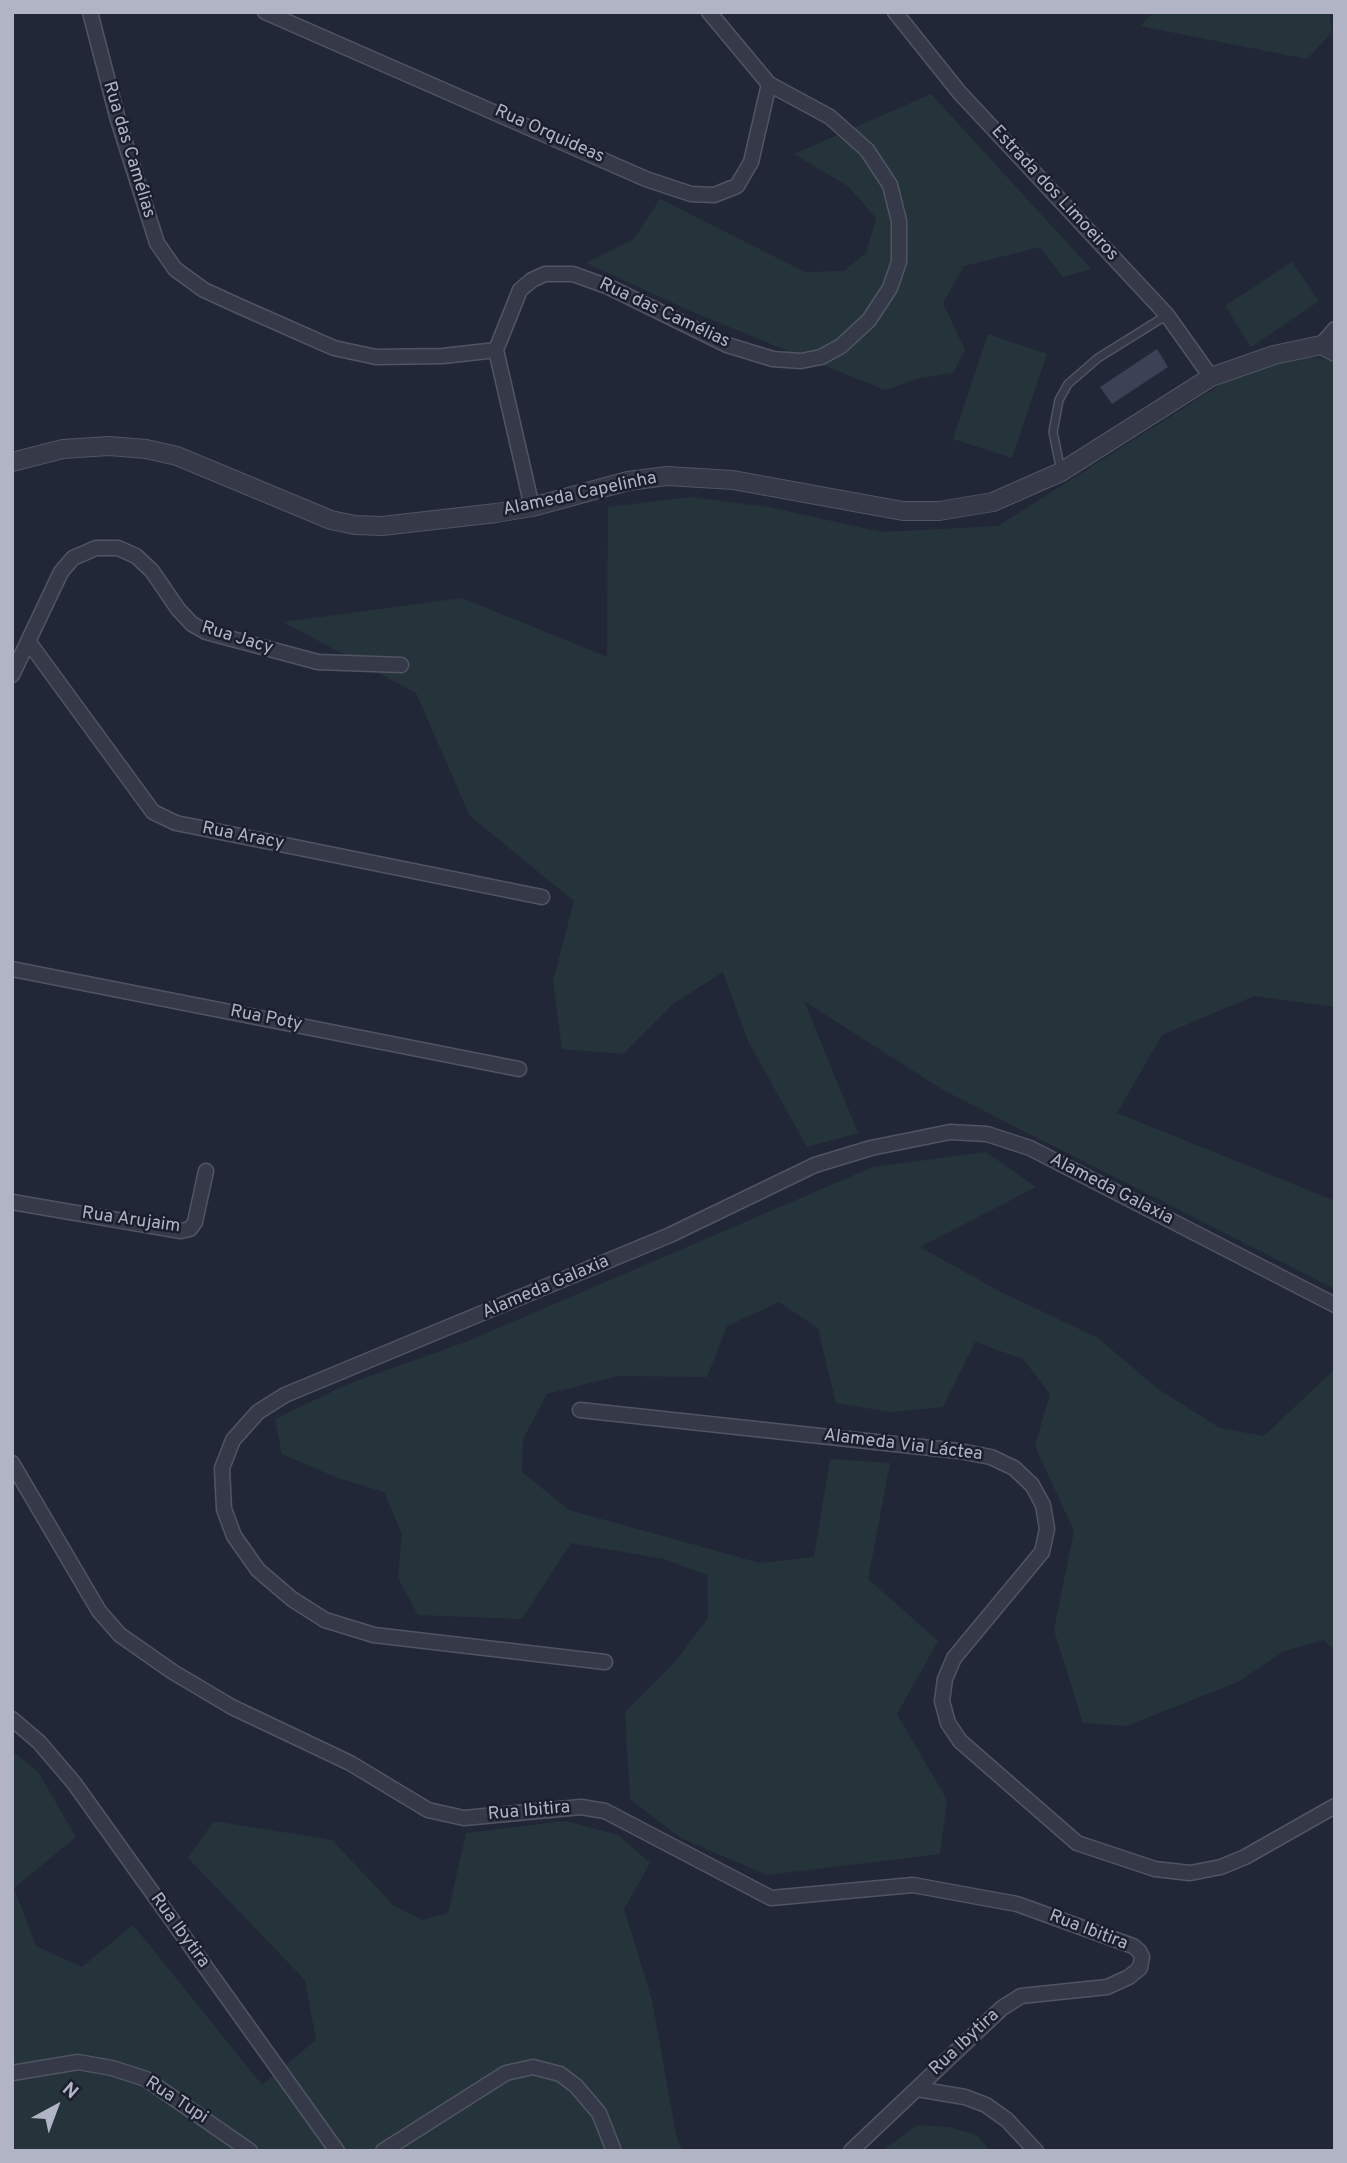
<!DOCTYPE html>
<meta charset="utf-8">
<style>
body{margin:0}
#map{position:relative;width:1347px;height:2163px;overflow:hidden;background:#222738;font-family:Overpass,sans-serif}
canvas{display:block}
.frame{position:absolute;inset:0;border:14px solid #b1b4c5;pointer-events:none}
.north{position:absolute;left:21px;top:2072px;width:70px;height:70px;-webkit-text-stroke:5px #1b1f2d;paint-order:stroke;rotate:41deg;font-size:19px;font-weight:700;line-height:28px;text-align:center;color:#b1b4c5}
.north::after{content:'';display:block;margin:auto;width:24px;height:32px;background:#b1b4c5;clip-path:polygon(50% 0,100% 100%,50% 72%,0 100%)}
</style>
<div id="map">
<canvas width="1347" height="2163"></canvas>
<div class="frame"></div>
<div class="north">N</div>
</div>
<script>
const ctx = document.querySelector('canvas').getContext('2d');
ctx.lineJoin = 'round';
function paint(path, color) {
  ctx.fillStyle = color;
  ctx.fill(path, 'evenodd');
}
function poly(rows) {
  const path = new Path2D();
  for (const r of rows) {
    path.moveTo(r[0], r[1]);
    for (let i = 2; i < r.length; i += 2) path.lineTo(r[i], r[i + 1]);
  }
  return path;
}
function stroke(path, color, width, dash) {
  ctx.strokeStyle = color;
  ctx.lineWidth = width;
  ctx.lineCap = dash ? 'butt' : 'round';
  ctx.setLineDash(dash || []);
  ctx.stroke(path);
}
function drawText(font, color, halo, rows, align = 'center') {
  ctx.font = font + ' Overpass,sans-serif';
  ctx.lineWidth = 5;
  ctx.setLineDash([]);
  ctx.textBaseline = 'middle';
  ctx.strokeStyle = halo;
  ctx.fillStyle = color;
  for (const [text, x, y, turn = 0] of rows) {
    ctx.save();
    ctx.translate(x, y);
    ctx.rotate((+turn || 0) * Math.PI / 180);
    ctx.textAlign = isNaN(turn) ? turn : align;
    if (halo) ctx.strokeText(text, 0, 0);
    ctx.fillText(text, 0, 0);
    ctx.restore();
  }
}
const green = poly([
 [1154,12,1329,12,1332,32,1307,59,1140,26],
 [931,94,1091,269,1063,277,1040,247,964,266,943,303,965,350,953,373,920,378,885,390,695,313,586,263,634,239,660,199,805,272,844,271,866,253,876,218,848,186,794,154],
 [1292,262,1319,301,1251,347,1225,306],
 [988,334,1047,354,1012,458,953,439],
 [1298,355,1335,361,1335,1007,1254,996,1162,1035,1117,1113,1335,1201,1335,1289,943,1090,804,1001,858,1133,807,1147,748,1041,723,972,673,1004,623,1054,562,1049,553,981,574,901,470,816,416,693,283,622,462,598,607,657,608,507,690,497,768,507,882,532,998,526,1228,380],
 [986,1152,1036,1187,920,1247,1001,1292,1098,1338,1158,1389,1220,1428,1264,1436,1335,1369,1335,1651,1324,1640,1284,1651,1238,1682,1126,1726,1083,1723,1054,1630,1074,1531,1035,1446,1050,1394,1023,1359,975,1342,943,1407,890,1412,836,1403,818,1328,779,1302,727,1326,707,1377,618,1376,547,1394,523,1439,522,1472,569,1510,760,1563,814,1557,830,1459,890,1463,868,1579,938,1641,897,1714,947,1800,940,1854,767,1875,681,1838,630,1799,625,1712,675,1662,708,1618,707,1575,664,1559,571,1543,522,1619,418,1615,398,1578,402,1534,384,1492,338,1478,282,1454,275,1419,348,1384,468,1341,873,1167],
 [12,1751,38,1772,76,1837,14,1888,36,1946,82,1967,133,1925,262,2085,316,2040,305,1980,188,1858,214,1821,332,1840,394,1906,422,1920,448,1913,466,1833,565,1821,618,1835,650,1863,624,1909,652,2000,676,2135,683,2151,12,2151],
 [918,2125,949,2127,976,2135,991,2151,881,2151]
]);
const building = poly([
 [1157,349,1168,367,1112,404,1100,387]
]);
const service = poly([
 [1061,471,1053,432,1059,400,1068,384,1098,358,1167,315]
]);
const minor = poly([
 [90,12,118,120,157,243,175,269,204,290,239,306,334,348,376,357,443,356,496,350,520,290,532,280,545,274,573,274,609,287,727,345,773,359,801,361,821,357,841,346,869,320,890,288,899,262,899,221,890,185,867,150,830,117,769,84,709,12],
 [265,12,646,179,691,194,714,195,737,186,751,162,769,84],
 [895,12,959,92,1167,315,1211,377],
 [1321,345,1335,329],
 [496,350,532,507],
 [28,641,153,812,176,823,542,897],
 [12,675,61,572,73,558,96,548,118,548,136,556,152,571,178,609,192,624,206,632,318,662,401,665],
 [12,969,519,1069],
 [12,1202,181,1231,190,1229,195,1222,206,1171],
 [580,1410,959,1451,991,1457,1014,1468,1032,1485,1043,1505,1047,1529,1042,1552,954,1658,945,1679,942,1701,948,1723,960,1741,1077,1843,1155,1869,1190,1873,1221,1867,1245,1857,1335,1806],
 [12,1463,99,1611,120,1635,173,1672,232,1707,350,1763,428,1810,464,1818,581,1807,605,1811,771,1898,913,1885,1017,1904,1133,1946,1139,1951,1142,1957,1140,1968,1129,1977,1107,1987,1021,1996,1002,2008,851,2151],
 [605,1662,374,1635,325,1620,292,1599,258,1570,234,1536,224,1509,222,1468,233,1440,258,1412,285,1395,670,1235,815,1165,871,1148,950,1132,987,1134,1030,1148,1335,1305],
 [12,1719,39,1742,74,1783,337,2151],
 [12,2073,78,2062,112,2068,146,2079,250,2151],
 [917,2089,965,2097,986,2105,1007,2120,1036,2151],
 [383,2151,506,2073,533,2067,560,2074,576,2086,599,2113,614,2151]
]);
const tertiary = poly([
 [12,462,63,449,109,446,146,449,177,456,331,520,355,525,382,526,496,513,532,507,628,481,667,476,733,480,903,511,939,511,993,502,1061,472,1211,377,1274,355,1321,345,1335,352]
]);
const streetNames = [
 ["Rua Orquideas",549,135,24],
 ["Rua das Camélias",128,150,73],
 ["Estrada dos Limoeiros",1054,194,47],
 ["Rua das Camélias",664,314,25],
 ["Alameda Capelinha",580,495,-12],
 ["Rua Jacy",237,639,17],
 ["Rua Aracy",243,837,11],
 ["Rua Poty",266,1019,11],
 ["Alameda Galaxia",1111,1190,27],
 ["Rua Arujaim",131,1221,8],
 ["Alameda Galaxia",546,1288,-23],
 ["Alameda Via Láctea",903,1446,7],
 ["Rua Ibitira",529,1812,-5],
 ["Rua Ibytira",179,1931,54],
 ["Rua Ibitira",1088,1931,21],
 ["Rua Ibytira",965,2043,-43],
 ["Rua Tupi",176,2101,33]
];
paint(green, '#25343a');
paint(building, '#3c4256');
stroke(service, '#515463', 10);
stroke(minor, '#515463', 17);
stroke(tertiary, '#515463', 20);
stroke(service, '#363a48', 7);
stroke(minor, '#363a48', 14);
stroke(tertiary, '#363a48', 18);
drawText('18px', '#b1b4c5', '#1b1f2d', streetNames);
</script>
